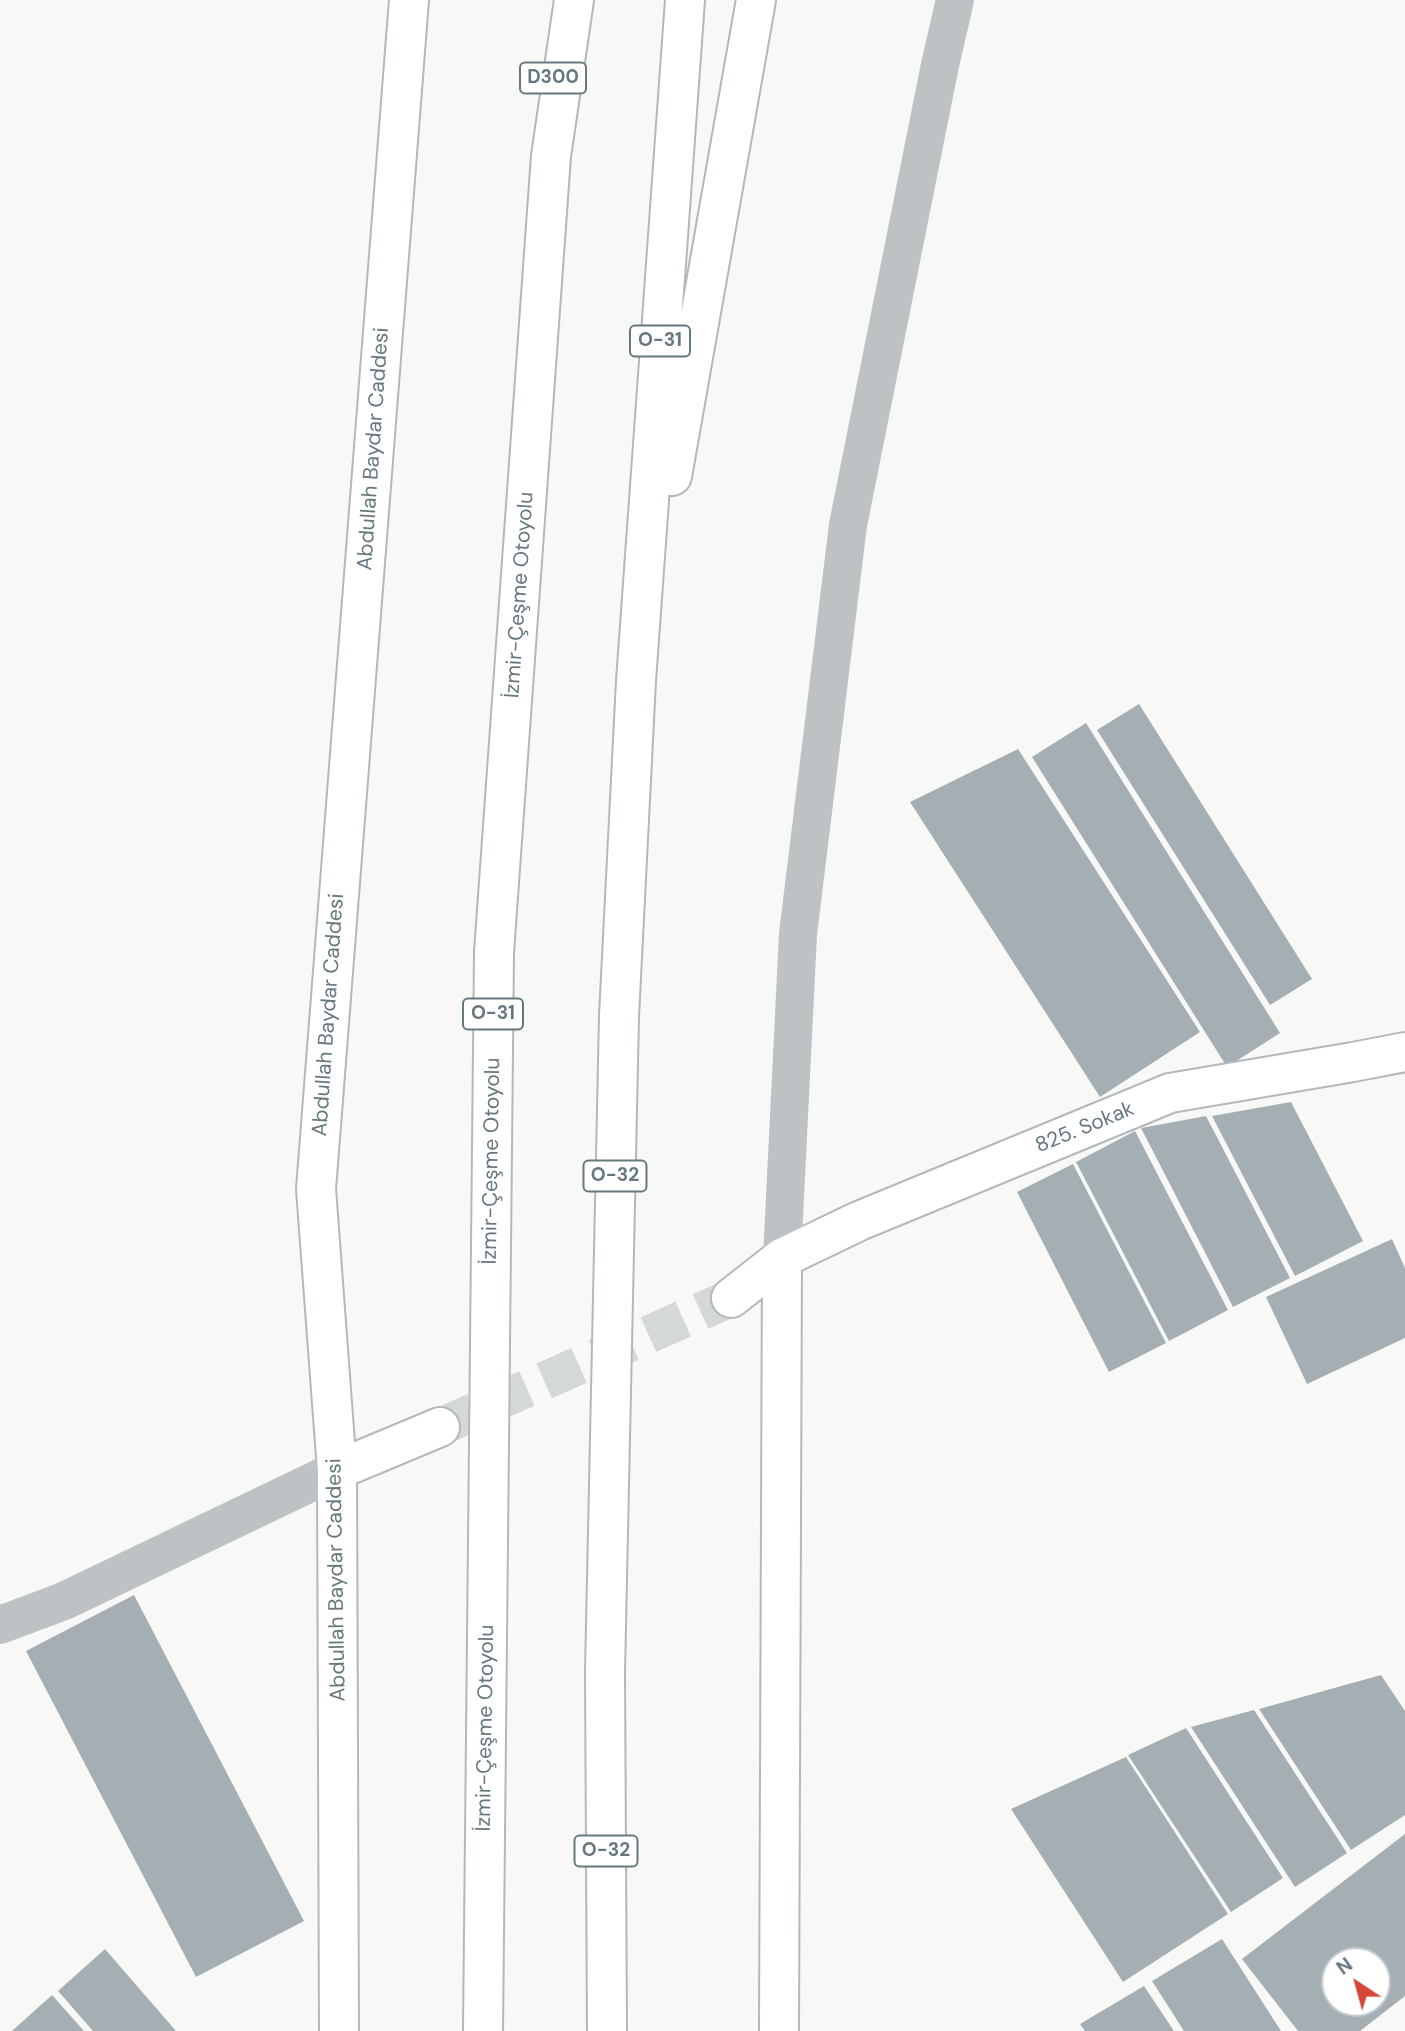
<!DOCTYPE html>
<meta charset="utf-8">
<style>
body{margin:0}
#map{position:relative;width:1405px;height:2031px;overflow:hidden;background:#f8f8f6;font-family:"DM Sans",sans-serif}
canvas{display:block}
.north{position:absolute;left:1321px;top:1947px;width:70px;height:70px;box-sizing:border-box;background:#fff;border:2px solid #c2c9cc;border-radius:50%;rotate:324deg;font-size:19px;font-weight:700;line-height:28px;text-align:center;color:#66787f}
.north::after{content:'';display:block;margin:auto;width:24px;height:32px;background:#d5473a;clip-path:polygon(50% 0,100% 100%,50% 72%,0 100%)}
</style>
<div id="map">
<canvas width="1405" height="2031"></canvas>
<div class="north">N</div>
</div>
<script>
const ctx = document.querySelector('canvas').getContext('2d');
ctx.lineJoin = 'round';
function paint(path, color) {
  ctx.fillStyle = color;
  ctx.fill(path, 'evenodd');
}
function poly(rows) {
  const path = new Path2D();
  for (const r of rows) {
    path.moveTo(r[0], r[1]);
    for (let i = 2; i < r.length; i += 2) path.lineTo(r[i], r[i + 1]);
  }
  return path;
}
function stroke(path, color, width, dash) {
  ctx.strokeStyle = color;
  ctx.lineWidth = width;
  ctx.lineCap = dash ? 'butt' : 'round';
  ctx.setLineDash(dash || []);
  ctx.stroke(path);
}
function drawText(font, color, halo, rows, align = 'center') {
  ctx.font = font + ' "DM Sans",sans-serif';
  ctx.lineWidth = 7;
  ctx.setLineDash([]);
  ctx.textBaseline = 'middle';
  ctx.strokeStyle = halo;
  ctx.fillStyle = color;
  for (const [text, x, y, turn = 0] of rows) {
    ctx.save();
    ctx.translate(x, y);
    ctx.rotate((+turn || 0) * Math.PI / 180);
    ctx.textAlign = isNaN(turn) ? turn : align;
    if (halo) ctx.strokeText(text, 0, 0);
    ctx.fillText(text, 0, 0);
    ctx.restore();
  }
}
const building = poly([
 [1139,704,1312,979,1270,1005,1097,730],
 [1086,723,1280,1033,1227,1067,1032,757],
 [1018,749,1200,1032,1100,1097,910,802],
 [1291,1102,1363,1241,1295,1276,1212,1116],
 [1206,1116,1290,1278,1233,1307,1141,1128],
 [1135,1131,1228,1310,1169,1341,1076,1162],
 [1073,1164,1166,1343,1109,1372,1017,1192],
 [1392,1239,1405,1268,1405,1338,1307,1384,1266,1297],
 [134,1595,304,1921,196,1977,26,1651],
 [1381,1675,1405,1711,1405,1815,1351,1850,1259,1709],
 [1254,1710,1347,1853,1295,1887,1191,1727],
 [1186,1728,1283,1878,1231,1912,1128,1755],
 [1126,1757,1228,1914,1123,1982,1011,1809],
 [1405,1834,1405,1996,1360,2031,1298,2031,1242,1959],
 [1335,1961,1377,1961,1377,2003,1335,2003],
 [1222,1939,1281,2031,1184,2031,1152,1981],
 [105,1949,176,2031,93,2031,58,1991],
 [1144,1986,1174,2031,1085,2031,1080,2024],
 [52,1995,84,2031,12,2031]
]);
const secondaryTunnel = poly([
 [440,1427,731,1298]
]);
const street = poly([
 [782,1258,798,934,848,525,940,65,955,0],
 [0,1625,64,1601,337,1470]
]);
const secondary = poly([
 [731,1298,782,1258,859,1221,1170,1093,1353,1062,1405,1052],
 [337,1470,440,1427],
 [339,2031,337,1470,316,1189,409,0],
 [779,2031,782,1258]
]);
const highway = poly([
 [672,476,756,0],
 [483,2031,494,952,551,156,574,0],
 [607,2031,605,1672,619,1016,636,681,685,0]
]);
const shields = [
 [553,78,66],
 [660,341,60],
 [493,1014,60],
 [615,1176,63],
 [606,1851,63]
];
const shieldNames = [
 ["D300",553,78],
 ["O-31",660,341],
 ["O-31",493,1014],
 ["O-32",615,1176],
 ["O-32",606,1851]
];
const streetNames = [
 ["Abdullah Baydar Caddesi",374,449,-86],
 ["İzmir-Çeşme Otoyolu",520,595,-86],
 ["Abdullah Baydar Caddesi",329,1015,-86],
 ["825. Sokak",1085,1128,-22],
 ["İzmir-Çeşme Otoyolu",492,1161,-89],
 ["Abdullah Baydar Caddesi",337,1580,-91],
 ["İzmir-Çeşme Otoyolu",486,1728,-89]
];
paint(building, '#a5afb3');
stroke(secondaryTunnel, '#d4d8d8', 38, [38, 19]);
stroke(secondary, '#b2b9bc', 42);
stroke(highway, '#b3b8ba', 42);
stroke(street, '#bdc3c5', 38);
stroke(secondary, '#fff', 38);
stroke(highway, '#fff', 38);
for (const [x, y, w] of shields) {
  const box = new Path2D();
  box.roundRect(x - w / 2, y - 15.5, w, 31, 5);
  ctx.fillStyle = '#fff';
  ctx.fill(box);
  stroke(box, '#66787f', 2);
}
drawText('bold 19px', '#66787f', null, shieldNames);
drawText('21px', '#66787f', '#fff', streetNames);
</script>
